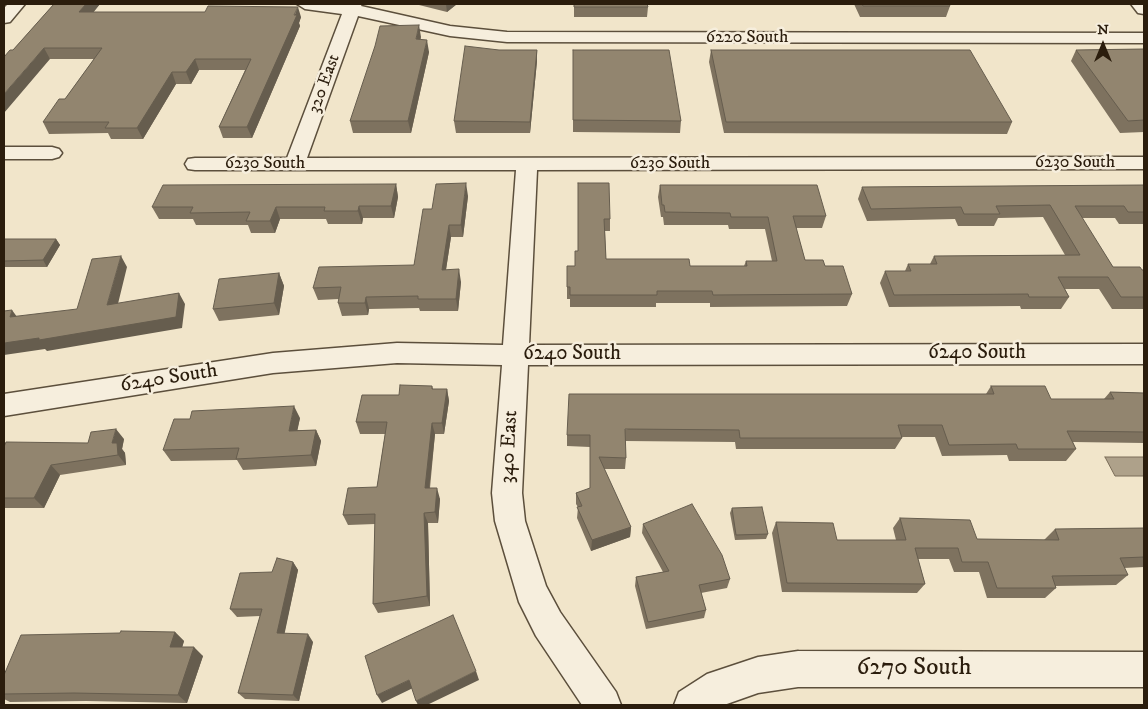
<!DOCTYPE html>
<style>
body{margin:0}
#map{position:relative;width:1148px;height:709px;overflow:hidden;background:#f1e5ca;font-family:"IM FELL DW Pica",serif}
canvas{display:block}
.frame{position:absolute;inset:0;border:5px solid #2b1d0d;pointer-events:none}
.north{position:absolute;left:1078px;top:20px;width:50px;height:50px;-webkit-text-stroke:4px #f6eedd;paint-order:stroke;rotate:0deg;font-size:14px;font-weight:700;line-height:20px;text-align:center;color:#2b1d0d}
.north::after{content:'';display:block;margin:auto;width:18px;height:22px;background:#2b1d0d;clip-path:polygon(50% 0,100% 100%,50% 72%,0 100%)}
</style>
<div id="map">
<canvas width="1148" height="709"></canvas>
<div class="frame"></div>
<div class="north">N</div>
</div>
<script>
const ctx = document.querySelector('canvas').getContext('2d');
ctx.lineJoin = 'round';
function paint(path, color) {
  ctx.fillStyle = color;
  ctx.fill(path, 'evenodd');
}
function poly(rows) {
  const path = new Path2D();
  for (const r of rows) {
    path.moveTo(r[0], r[1]);
    for (let i = 2; i < r.length; i += 2) path.lineTo(r[i], r[i + 1]);
  }
  return path;
}
function stroke(path, color, width, dash) {
  ctx.strokeStyle = color;
  ctx.lineWidth = width;
  ctx.lineCap = dash ? 'butt' : 'round';
  ctx.setLineDash(dash || []);
  ctx.stroke(path);
}
function drawText(font, color, halo, rows, align = 'center') {
  ctx.font = font + ' "IM FELL DW Pica",serif';
  ctx.lineWidth = 5;
  ctx.setLineDash([]);
  ctx.textBaseline = 'middle';
  ctx.strokeStyle = halo;
  ctx.fillStyle = color;
  for (const [text, x, y, turn = 0] of rows) {
    ctx.save();
    ctx.translate(x, y);
    ctx.rotate((+turn || 0) * Math.PI / 180);
    ctx.textAlign = isNaN(turn) ? turn : align;
    if (halo) ctx.strokeText(text, 0, 0);
    ctx.fillText(text, 0, 0);
    ctx.restore();
  }
}
const water = poly([
 [1105,457,1144,457,1144,476,1115,476,1105,457]
]);
const minor = poly([
 [8,4,25,4,10,22,4,23,4,8,8,4],
 [297,4,362,4,361,6,450,26,507,32,1144,33,1144,43,507,42,450,36,358,16,307,158,1144,157,1144,169,537,170,529,345,1144,344,1144,364,528,365,522,493,525,521,546,586,560,612,616,692,621,705,582,705,536,636,519,602,495,521,492,493,502,365,397,363,273,373,4,416,4,394,273,353,397,343,503,345,516,170,195,170,188,169,185,164,188,159,195,158,287,158,342,14,305,9,297,4],
 [1131,4,1144,4,1144,14,1138,13,1131,4],
 [4,147,52,147,59,149,62,153,59,157,52,159,4,159,4,147],
 [798,651,1144,652,1144,687,798,687,758,693,724,705,674,705,679,692,707,674,758,657,798,651]
]);
const wall = poly([
 [54,4,100,4,93,12,301,17,299,23,300,26,252,138,223,138,219,127,245,70,199,70,191,84,176,84,143,139,111,139,108,133,49,134,43,122,65,99,94,59,50,59,13,50],
 [419,4,457,4,447,12,419,5],
 [574,4,648,7,647,17,574,17],
 [854,4,949,4,950,6,946,17,860,17],
 [421,37,420,40,429,52,411,133,353,133,350,121],
 [1144,49,1144,132,1120,133,1071,61,1076,50],
 [499,50,537,50,537,61,530,133,456,133,454,121],
 [573,50,681,121,680,133,573,132],
 [711,50,1012,122,1007,134,724,133,709,62],
 [578,183,610,219,610,231,605,231,606,259,690,266,744,266,746,261,772,261,765,229,729,229,728,225,664,225,663,217,661,217,658,197,660,185,826,216,822,228,796,228,805,260,825,266,852,294,847,306,710,307,710,303,656,303,656,307,570,307,570,299,567,299,567,266,575,266,578,251],
 [396,184,398,197,394,218,363,218,362,224,328,224,326,219,280,219,275,233,251,233,248,225,196,225,193,219,159,219,152,207],
 [1144,185,1144,224,1119,224,1115,218,1082,218,1113,267,1144,270,1144,309,1112,309,1099,289,1065,289,1069,297,1061,309,1021,309,1020,306,889,307,880,283,885,271,905,271,908,264,930,264,934,256,1065,255,1043,217,998,218,994,226,958,226,955,219,867,221,858,199,862,187],
 [468,196,463,237,451,237,446,270,461,282,458,311,420,311,419,308,369,309,368,315,342,316,338,303,339,299,318,300,313,288,414,265,432,209],
 [4,239,56,239,60,245,47,267,4,267],
 [279,273,284,286,279,315,219,321,213,309],
 [432,386,433,389,447,389,449,401,444,434,435,434,430,488,440,499,438,523,428,523,430,606,378,613,373,604,375,524,348,525,343,515,377,487,385,434,360,434,356,422,399,395],
 [991,386,1051,399,1104,399,1110,392,1144,393,1144,443,1073,442,1076,449,1066,461,1009,461,1007,455,942,456,935,437,902,437,902,438,895,449,736,449,735,442,625,441,626,458,625,469,604,469,631,527,630,537,591,551,577,518,578,507,576,504,576,493,590,489,590,447,567,446,567,435,986,394],
 [300,418,297,430,316,430,321,441,316,466,243,470,237,460,171,461,163,450],
 [124,439,122,449,125,453,126,465,60,475,44,508,4,508,4,447,88,443],
 [732,508,768,534,766,539,735,540,730,513],
 [900,518,977,539,1044,540,1055,529,1144,528,1144,567,1124,568,1128,575,1116,585,1055,586,1056,588,1045,598,987,598,979,572,954,572,949,559,918,559,925,584,917,593,782,592,772,533,776,522,837,540,896,540,893,528],
 [643,524,730,579,727,588,701,593,706,610,704,618,646,629,635,586,636,577,663,572,642,533],
 [293,562,298,570,284,634,313,642,299,701,245,699,238,693,260,616,237,617,230,609,272,572],
 [175,632,184,641,182,647,203,656,187,703,86,701,10,702,4,699,4,675]
]);
const shadedWall = poly([
 [86,4,100,4,85,23,79,12],
 [446,4,457,4,447,12],
 [298,7,301,17,299,23,300,26,252,138,247,127],
 [419,25,421,37,418,51,416,39],
 [427,40,429,52,411,133,408,121],
 [44,48,50,59,4,113,4,94],
 [537,50,537,61,530,133,530,122],
 [195,59,199,70,191,84,186,72],
 [172,72,176,84,143,139,137,128],
 [466,183,468,196,463,237,461,225],
 [396,184,398,197,394,218,391,206],
 [359,206,363,218,362,224,358,211],
 [276,207,280,219,275,233,270,221],
 [449,225,451,237,444,282,442,270],
 [56,239,60,245,47,267,43,260],
 [121,256,127,267,115,316,107,305],
 [459,269,461,282,458,311,456,299],
 [279,273,284,286,279,315,274,303],
 [179,293,185,304,182,328,47,351,45,349,4,355,4,343],
 [366,297,369,309,368,315,365,303],
 [12,310,20,321,10,317],
 [447,389,449,401,444,434,442,423],
 [294,406,300,418,295,442,289,431],
 [432,423,435,434,428,499,425,488],
 [116,429,124,439,122,449,125,453,126,465,118,455,112,443],
 [316,430,321,441,316,466,311,455],
 [51,465,60,475,44,508,34,498],
 [437,488,440,499,438,523,435,512],
 [424,513,428,523,430,606,427,596],
 [631,527,630,537,591,551,592,540],
 [293,562,298,570,283,641,277,633],
 [175,632,184,641,180,655,170,647],
 [308,634,313,642,299,701,293,695],
 [194,647,203,656,187,703,178,695],
 [476,671,479,680,427,705,418,705,416,701],
 [409,680,413,688,382,703,377,695]
]);
const building = poly([
 [54,4,86,4,79,12,205,12,208,6,298,7,294,15,297,15,247,127,219,127,251,59,195,59,186,72,172,72,137,128,105,128,109,122,43,122,59,99,65,99,102,48,44,48,4,94,4,57,10,50,13,50,54,4],
 [574,4,647,4,648,7,574,7,574,4],
 [862,4,949,4,950,6,863,6,862,4],
 [419,25,416,39,427,40,408,121,350,121,375,46,380,26,419,25],
 [465,46,499,50,537,50,530,122,454,121,465,46],
 [1144,49,1144,120,1128,121,1076,50,1144,49],
 [573,50,669,50,681,121,573,120,573,50],
 [711,50,970,50,1012,122,726,122,711,50],
 [466,183,461,225,449,225,442,270,459,269,456,299,418,299,418,296,366,297,365,303,338,303,341,287,313,288,319,267,414,265,423,209,432,209,436,184,466,183],
 [578,183,609,183,610,219,604,219,606,259,689,259,690,266,747,266,746,261,777,261,768,217,731,217,730,213,665,212,664,205,662,205,660,185,817,185,826,216,793,216,805,260,823,260,825,266,843,266,852,294,713,295,712,291,657,291,657,295,570,295,570,287,567,287,567,266,575,266,575,251,578,251,578,183],
 [396,184,391,206,359,206,358,211,324,211,325,207,276,207,270,221,246,221,250,212,190,213,193,207,152,207,163,185,396,184],
 [1144,185,1144,212,1128,212,1124,206,1075,206,1113,267,1140,267,1142,270,1144,270,1144,297,1121,297,1108,277,1058,277,1069,297,1029,297,1028,294,894,295,885,271,911,271,908,264,937,264,934,256,1080,255,1050,205,996,206,1000,214,964,214,961,207,871,209,862,187,1144,185],
 [4,239,56,239,43,260,4,261,4,239],
 [121,256,107,305,179,293,176,317,39,340,39,338,4,343,4,311,12,310,10,317,77,309,92,259,121,256],
 [279,273,274,303,213,309,219,279,279,273],
 [400,385,432,386,432,389,447,389,442,423,432,423,425,488,437,488,435,512,424,513,427,596,373,604,375,514,343,515,348,488,377,487,387,422,356,422,362,395,399,395,400,385],
 [991,386,1045,386,1051,399,1114,399,1110,392,1144,393,1144,432,1067,431,1076,449,1018,449,1016,444,949,445,942,425,898,425,902,438,740,438,739,430,625,429,626,458,599,457,631,527,592,540,577,507,582,506,576,493,590,488,590,435,567,435,569,394,994,394,991,386],
 [294,406,289,431,316,430,311,455,236,459,239,448,163,450,174,419,190,419,192,411,294,406],
 [116,429,112,443,117,443,118,455,51,465,34,498,4,498,4,447,6,442,88,443,91,432,116,429],
 [692,504,722,555,730,579,699,585,706,610,648,622,636,577,669,571,643,524,692,504],
 [762,507,768,534,736,535,732,508,762,507],
 [900,518,970,520,977,539,1059,540,1055,529,1144,528,1144,557,1120,558,1128,575,1052,576,1056,588,997,588,988,562,962,562,958,548,915,548,925,584,787,583,776,522,833,523,837,540,906,540,900,518],
 [277,558,293,562,277,633,308,634,293,695,238,693,262,609,230,609,240,573,272,572,277,558],
 [453,615,476,671,416,701,409,680,377,695,365,656,453,615],
 [121,631,175,632,170,647,194,647,178,695,74,693,4,694,4,675,21,635,120,633,121,631]
]);
const farStreetnames = [
 ["6220 South",747,38],
 ["320 East",325,84,-70],
 ["6230 South",1075,163],
 ["6230 South",265,164],
 ["6230 South",670,164]
];
const streetNames = [
 ["6240 South",977,354],
 ["6240 South",572,355],
 ["6240 South",169,379,-9],
 ["340 East",510,447,-87]
];
const nearStreetnames = [
 ["6270 South",914,669]
];
paint(water, '#aea18a');
stroke(water, '#7a6c58', 1);
stroke(minor, '#5c4f3c', 3);
paint(minor, '#f6eedd');
paint(wall, '#7e725f');
paint(shadedWall, '#665d4e');
paint(building, '#92856f');
stroke(building, '#665d4e', 1);
drawText('18px', '#2b1d0d', '#f6eedd', farStreetnames);
drawText('21px', '#2b1d0d', '#f6eedd', streetNames);
drawText('25px', '#2b1d0d', '#f6eedd', nearStreetnames);
</script>
